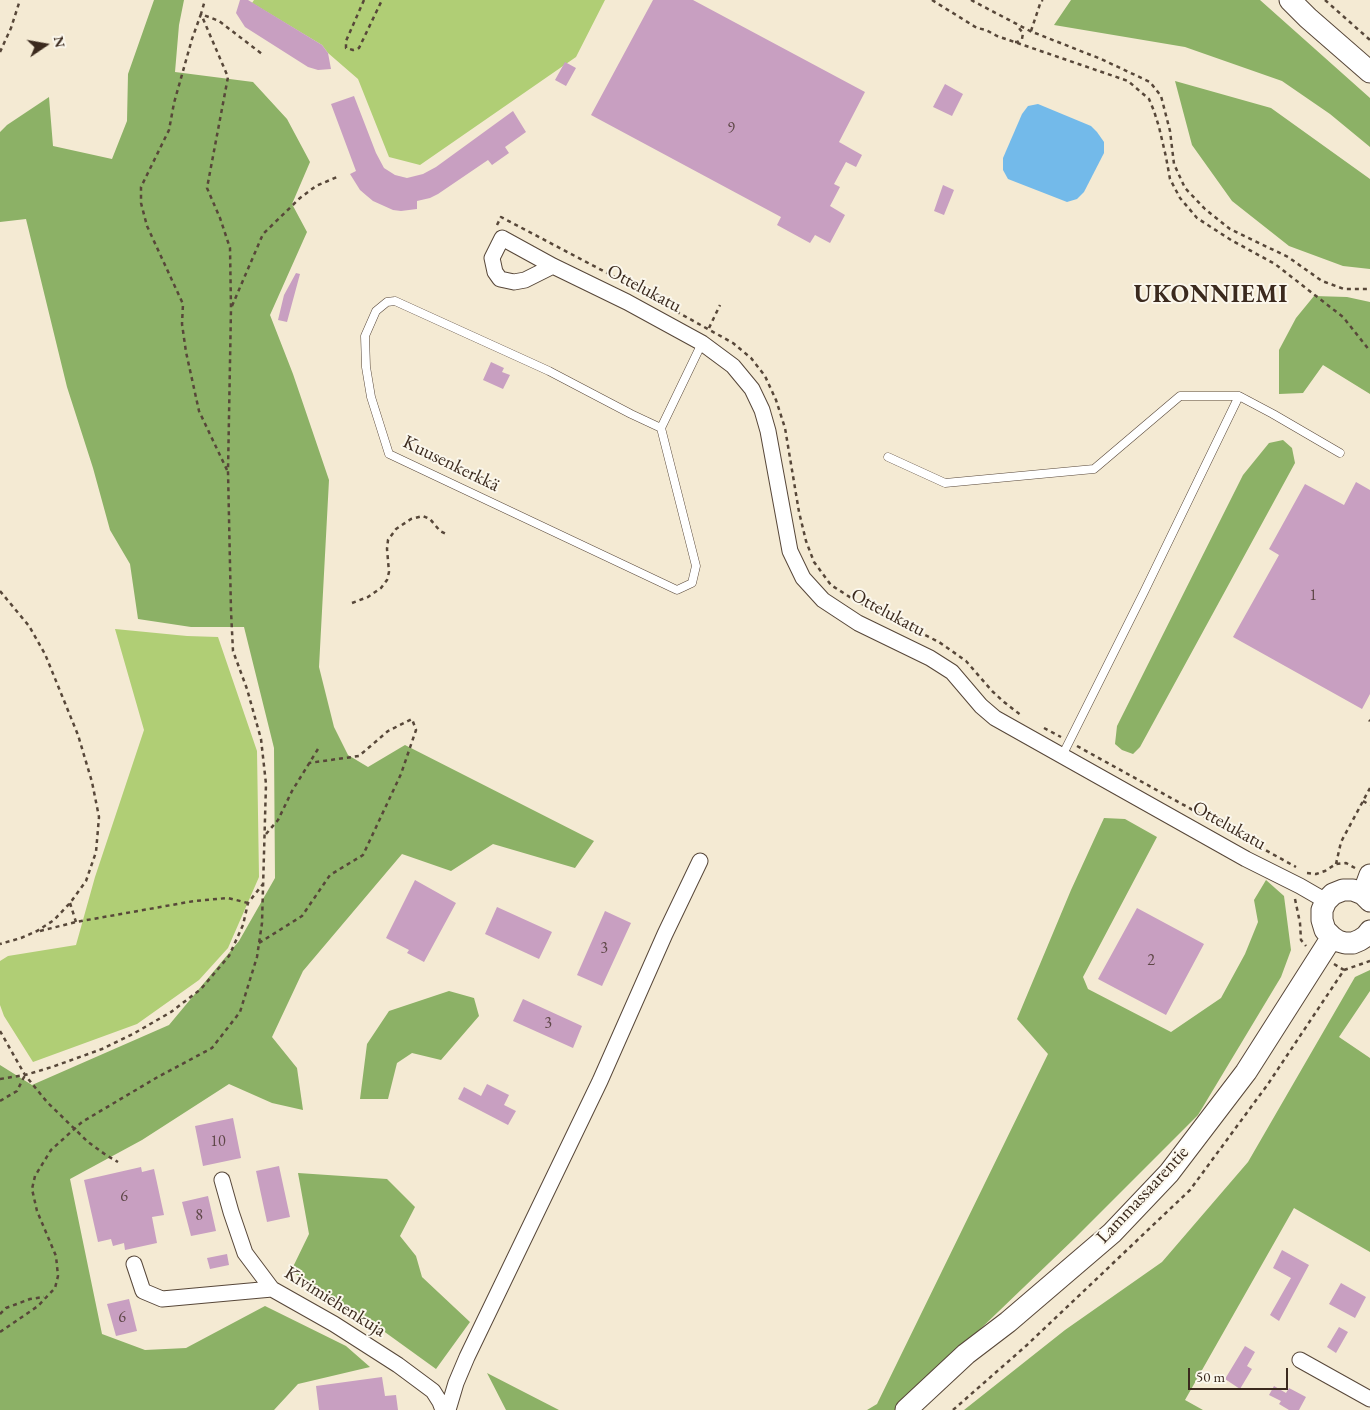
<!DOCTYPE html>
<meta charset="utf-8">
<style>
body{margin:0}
#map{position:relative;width:1370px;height:1410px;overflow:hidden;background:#f4ead3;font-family:"EB Garamond",serif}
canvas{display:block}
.north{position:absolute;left:20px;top:20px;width:50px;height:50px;-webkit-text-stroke:4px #fbf7ec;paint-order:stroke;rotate:78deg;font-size:14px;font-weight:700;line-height:20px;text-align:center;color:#3b2a1e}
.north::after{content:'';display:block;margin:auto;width:18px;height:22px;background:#3b2a1e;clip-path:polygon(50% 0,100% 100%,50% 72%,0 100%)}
.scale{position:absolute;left:1188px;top:1368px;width:100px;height:22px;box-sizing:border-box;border:2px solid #3b2a1e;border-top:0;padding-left:6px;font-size:15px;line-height:18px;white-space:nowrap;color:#3b2a1e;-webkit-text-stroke:4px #fbf7ec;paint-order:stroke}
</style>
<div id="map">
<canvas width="1370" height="1410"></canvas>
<div class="north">N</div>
<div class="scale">50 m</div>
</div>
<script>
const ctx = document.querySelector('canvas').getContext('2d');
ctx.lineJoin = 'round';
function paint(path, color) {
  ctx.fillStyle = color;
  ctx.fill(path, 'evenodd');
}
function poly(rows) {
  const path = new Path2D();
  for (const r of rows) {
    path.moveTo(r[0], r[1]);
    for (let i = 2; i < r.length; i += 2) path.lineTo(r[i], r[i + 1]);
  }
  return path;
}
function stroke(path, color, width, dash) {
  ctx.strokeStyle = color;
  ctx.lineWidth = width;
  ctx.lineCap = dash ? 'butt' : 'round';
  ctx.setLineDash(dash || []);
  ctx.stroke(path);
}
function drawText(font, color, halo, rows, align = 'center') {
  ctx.font = font + ' "EB Garamond",serif';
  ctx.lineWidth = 4;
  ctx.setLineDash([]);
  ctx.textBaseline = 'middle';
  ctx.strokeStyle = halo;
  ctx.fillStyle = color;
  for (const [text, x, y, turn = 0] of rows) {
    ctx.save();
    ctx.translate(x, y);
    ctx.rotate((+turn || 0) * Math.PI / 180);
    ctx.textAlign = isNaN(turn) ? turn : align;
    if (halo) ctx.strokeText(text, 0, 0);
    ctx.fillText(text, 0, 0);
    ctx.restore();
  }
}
const green = poly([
 [254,0,605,0,576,57,420,165,389,157,358,79,328,53,322,45,252,3],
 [115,629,187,636,218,637,257,751,259,877,228,948,199,980,137,1024,33,1062,4,1016,0,1005,0,961,8,956,76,945,95,877,144,730]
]);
const forest = poly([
 [154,0,184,0,179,25,175,72,253,82,287,119,310,162,292,204,307,232,270,315,293,374,329,480,319,667,334,727,348,755,368,767,405,745,594,841,575,868,493,844,451,871,402,854,303,971,272,1037,297,1068,303,1110,272,1103,229,1084,142,1140,70,1179,102,1334,145,1350,186,1348,265,1306,346,1346,370,1367,298,1384,274,1410,0,1410,0,1065,32,1085,169,1025,239,941,275,878,274,748,244,627,191,627,138,619,130,564,110,530,93,468,67,387,26,219,0,222,0,132,7,125,49,97,53,146,112,159,127,121,128,74],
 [1071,0,1260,0,1370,98,1370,147,1330,114,1282,81,1185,47,1054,25],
 [1175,81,1271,108,1370,179,1370,269,1343,266,1289,246,1232,201,1192,145],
 [1314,296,1347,297,1370,302,1370,394,1323,365,1303,393,1279,394,1279,350,1296,318],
 [1283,440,1292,448,1295,463,1140,747,1133,754,1122,750,1115,744,1117,726,1243,475,1269,443],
 [1104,818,1125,819,1157,837,1083,977,1088,989,1171,1032,1221,998,1245,954,1258,922,1254,900,1266,880,1284,896,1291,950,1281,977,1198,1115,1075,1238,896,1410,867,1410,877,1404,1048,1054,1017,1019,1071,890],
 [1370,970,1370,991,1339,1037,1370,1058,1370,1252,1294,1208,1185,1400,1203,1410,964,1410,1065,1330,1162,1262,1248,1162,1355,977],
 [449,991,474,998,479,1016,441,1060,412,1053,397,1063,388,1099,360,1099,367,1044,389,1011],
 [298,1173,387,1179,415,1207,400,1236,416,1256,422,1277,470,1322,436,1369,364,1317,291,1271,309,1234],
 [487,1373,559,1410,506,1410]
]);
const water = poly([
 [1038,104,1091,126,1097,132,1104,142,1104,153,1084,192,1077,199,1067,202,1008,179,1003,170,1003,158,1022,114,1028,106]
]);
const building = poly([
 [240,0,248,0,322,45,328,53,331,69,318,70,308,67,245,27,236,13],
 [653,0,693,0,865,92,839,142,862,155,856,167,846,162,834,184,840,187,830,206,845,215,830,243,815,235,810,243,777,225,781,217,591,115],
 [565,62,576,68,566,86,555,80],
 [945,84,963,94,952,116,933,107],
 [354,96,376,153,384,168,395,175,407,178,423,174,436,167,513,111,526,132,505,147,509,153,492,165,488,160,438,194,430,198,417,201,417,209,401,211,393,210,373,201,367,196,360,190,350,174,356,171,331,104],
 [943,185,954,190,944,215,934,211],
 [296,273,300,274,287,322,278,320,284,295],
 [491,362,504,368,502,372,510,375,503,389,483,380],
 [1356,482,1370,490,1370,694,1362,709,1233,637,1279,555,1269,549,1305,484,1344,505],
 [415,880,456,903,424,962,407,953,409,950,386,938],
 [497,907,552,932,539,959,485,934],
 [1137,908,1204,944,1166,1015,1098,979],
 [605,911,631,923,602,986,577,975],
 [523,999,582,1026,573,1048,513,1021],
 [487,1084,509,1095,504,1105,516,1111,508,1125,458,1099,464,1087,481,1096],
 [233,1118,241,1158,203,1166,195,1126],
 [279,1166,290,1217,267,1222,256,1171],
 [141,1167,142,1172,154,1169,164,1215,152,1217,157,1243,125,1250,124,1243,113,1246,111,1239,98,1242,84,1180],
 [208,1196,216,1231,191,1236,182,1202],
 [1282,1250,1309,1265,1279,1321,1270,1315,1291,1278,1273,1268],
 [227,1254,229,1265,210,1269,207,1258],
 [1341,1283,1366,1297,1355,1318,1329,1304],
 [129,1299,137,1331,116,1336,107,1304],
 [1339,1327,1348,1332,1336,1353,1327,1347],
 [1245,1346,1255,1352,1247,1366,1252,1369,1240,1389,1225,1379],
 [382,1377,385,1396,396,1395,398,1410,319,1410,316,1386],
 [1274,1386,1286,1393,1289,1388,1306,1397,1299,1410,1289,1410,1279,1404,1281,1401,1269,1395]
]);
const path = poly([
 [364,0,346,41,346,48,353,50,359,48,382,0],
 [932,0,977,28,986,30,997,36,1128,81,1149,99,1154,111,1159,127,1166,157,1170,179,1180,198,1197,218,1231,240,1275,264,1343,317,1370,351],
 [971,0,1030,31,1101,59,1150,82,1161,96,1170,131,1174,164,1185,188,1205,209,1230,229,1288,257,1322,281,1344,289,1370,289],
 [1325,0,1370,40],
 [1031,31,1041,1,1043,0],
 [1015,42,1017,42,1022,39,1023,33,1018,27],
 [0,52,11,28,20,0],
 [497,225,501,217,609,274,733,343,751,358,765,376,776,400,785,428,799,512,806,541,814,562,831,585,856,601,939,642,966,661,992,691,1004,702,1022,716],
 [232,306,263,234,300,198,316,186,337,177],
 [709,328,720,305],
 [227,470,199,411,186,352,182,324,183,304,147,226,141,203,141,187,169,130,174,103,192,39,201,14,219,21,262,54],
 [0,591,29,626,45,654,78,735,92,782,99,817,96,852,86,881,70,903,54,920,37,931,21,938,0,944],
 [352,603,368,597,381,588,387,580,389,572,387,549,388,540,396,529,411,519,423,516,430,519,440,531,448,535],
 [1369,720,1370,721],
 [1044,728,1061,737],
 [1077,746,1296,867],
 [1363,801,1370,805],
 [266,834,278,820,292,791,318,749],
 [1336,864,1341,842,1370,788],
 [1307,873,1316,874,1325,871,1336,864,1346,863,1355,868],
 [1295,899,1300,923,1301,940,1306,946],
 [70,903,76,922],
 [40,931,76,922,194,901,228,898,248,903],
 [259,943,302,916,330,875,363,855,401,774,416,730,412,719,388,731,359,756,309,763],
 [1334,964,1344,970],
 [0,1031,25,1075,47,1102,88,1142,106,1155,118,1162],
 [0,1079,25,1075,52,1067,102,1049,133,1034,171,1012,201,989,229,956,243,925,248,903,263,884],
 [0,1101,17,1091,25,1075],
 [0,1314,6,1308,30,1299,44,1297],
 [0,1332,38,1306,55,1288,58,1276,56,1256,37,1211,32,1189,35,1176,51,1150,82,1122,156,1078,212,1048,240,1012,257,957,262,923,266,784,261,739,247,689,233,651,231,611,228,471,231,308,230,248,220,218,207,188,228,77,201,14,205,0],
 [953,1410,1027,1345,1190,1190,1268,1084,1344,970,1370,961]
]);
const lane = poly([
 [395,301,549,371,631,414,661,428,696,566,692,583,677,590,389,454,371,397,366,367,365,336,376,311,387,302,395,301],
 [661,428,702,343],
 [888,457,945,483,1094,469,1180,396,1239,396,1273,414,1340,453],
 [1062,756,1144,592,1239,396]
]);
const street = poly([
 [553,266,525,280,514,282,500,279,495,272,492,258,502,238,553,266,627,302,702,343,733,366,752,389,762,410,768,431,790,551,803,578,823,600,858,623,930,658,952,672,981,706,995,718,1246,859,1300,886,1326,901],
 [222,1180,231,1212,245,1253,272,1289,334,1324,398,1365,433,1391,440,1402,443,1410],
 [134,1264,143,1291,162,1299,272,1289],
 [1300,1360,1370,1399],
 [448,1410,456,1383,467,1357,600,1081,665,934,700,861]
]);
const secondary = poly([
 [1290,0,1308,18,1370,72],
 [1363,894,1370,875],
 [1370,901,1363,894,1353,890,1343,890,1333,894,1326,901,1322,910,1322,920,1325,930,1332,937,1338,941,1345,943,1353,943,1360,940,1366,936,1370,931],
 [906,1410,966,1354,1008,1322,1112,1233,1169,1173,1246,1072,1332,937]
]);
const numberNames = [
 ["9",731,129],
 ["1",1313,596],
 ["3",604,949],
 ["2",1151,961],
 ["3",548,1024],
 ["10",218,1142],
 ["6",124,1197],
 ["8",199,1216],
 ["6",122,1318]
];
const streetNames = [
 ["Ottelukatu",644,289,28],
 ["Kuusenkerkkä",451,464,26],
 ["Ottelukatu",888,613,28],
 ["Ottelukatu",1229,826,29],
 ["Lammassaarentie",1143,1195,-47],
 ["Kivimiehenkuja",335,1302,32]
];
const districtNames = [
 ["UKONNIEMI",1211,295]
];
paint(green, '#b0ce75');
paint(forest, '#8cb166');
paint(water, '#73baea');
paint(building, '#c89fc1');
stroke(lane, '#574739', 9);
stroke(street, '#574739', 17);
stroke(secondary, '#574739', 23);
stroke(path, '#574739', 2.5, [4, 4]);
stroke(lane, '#fff', 8);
stroke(street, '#fff', 15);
stroke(secondary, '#fff', 21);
drawText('16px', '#5e4747', null, numberNames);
drawText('19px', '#3b2a1e', '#fbf7ec', streetNames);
ctx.letterSpacing = '1px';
drawText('bold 24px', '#3b2a1e', '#fbf7ec', districtNames);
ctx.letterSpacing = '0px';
</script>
